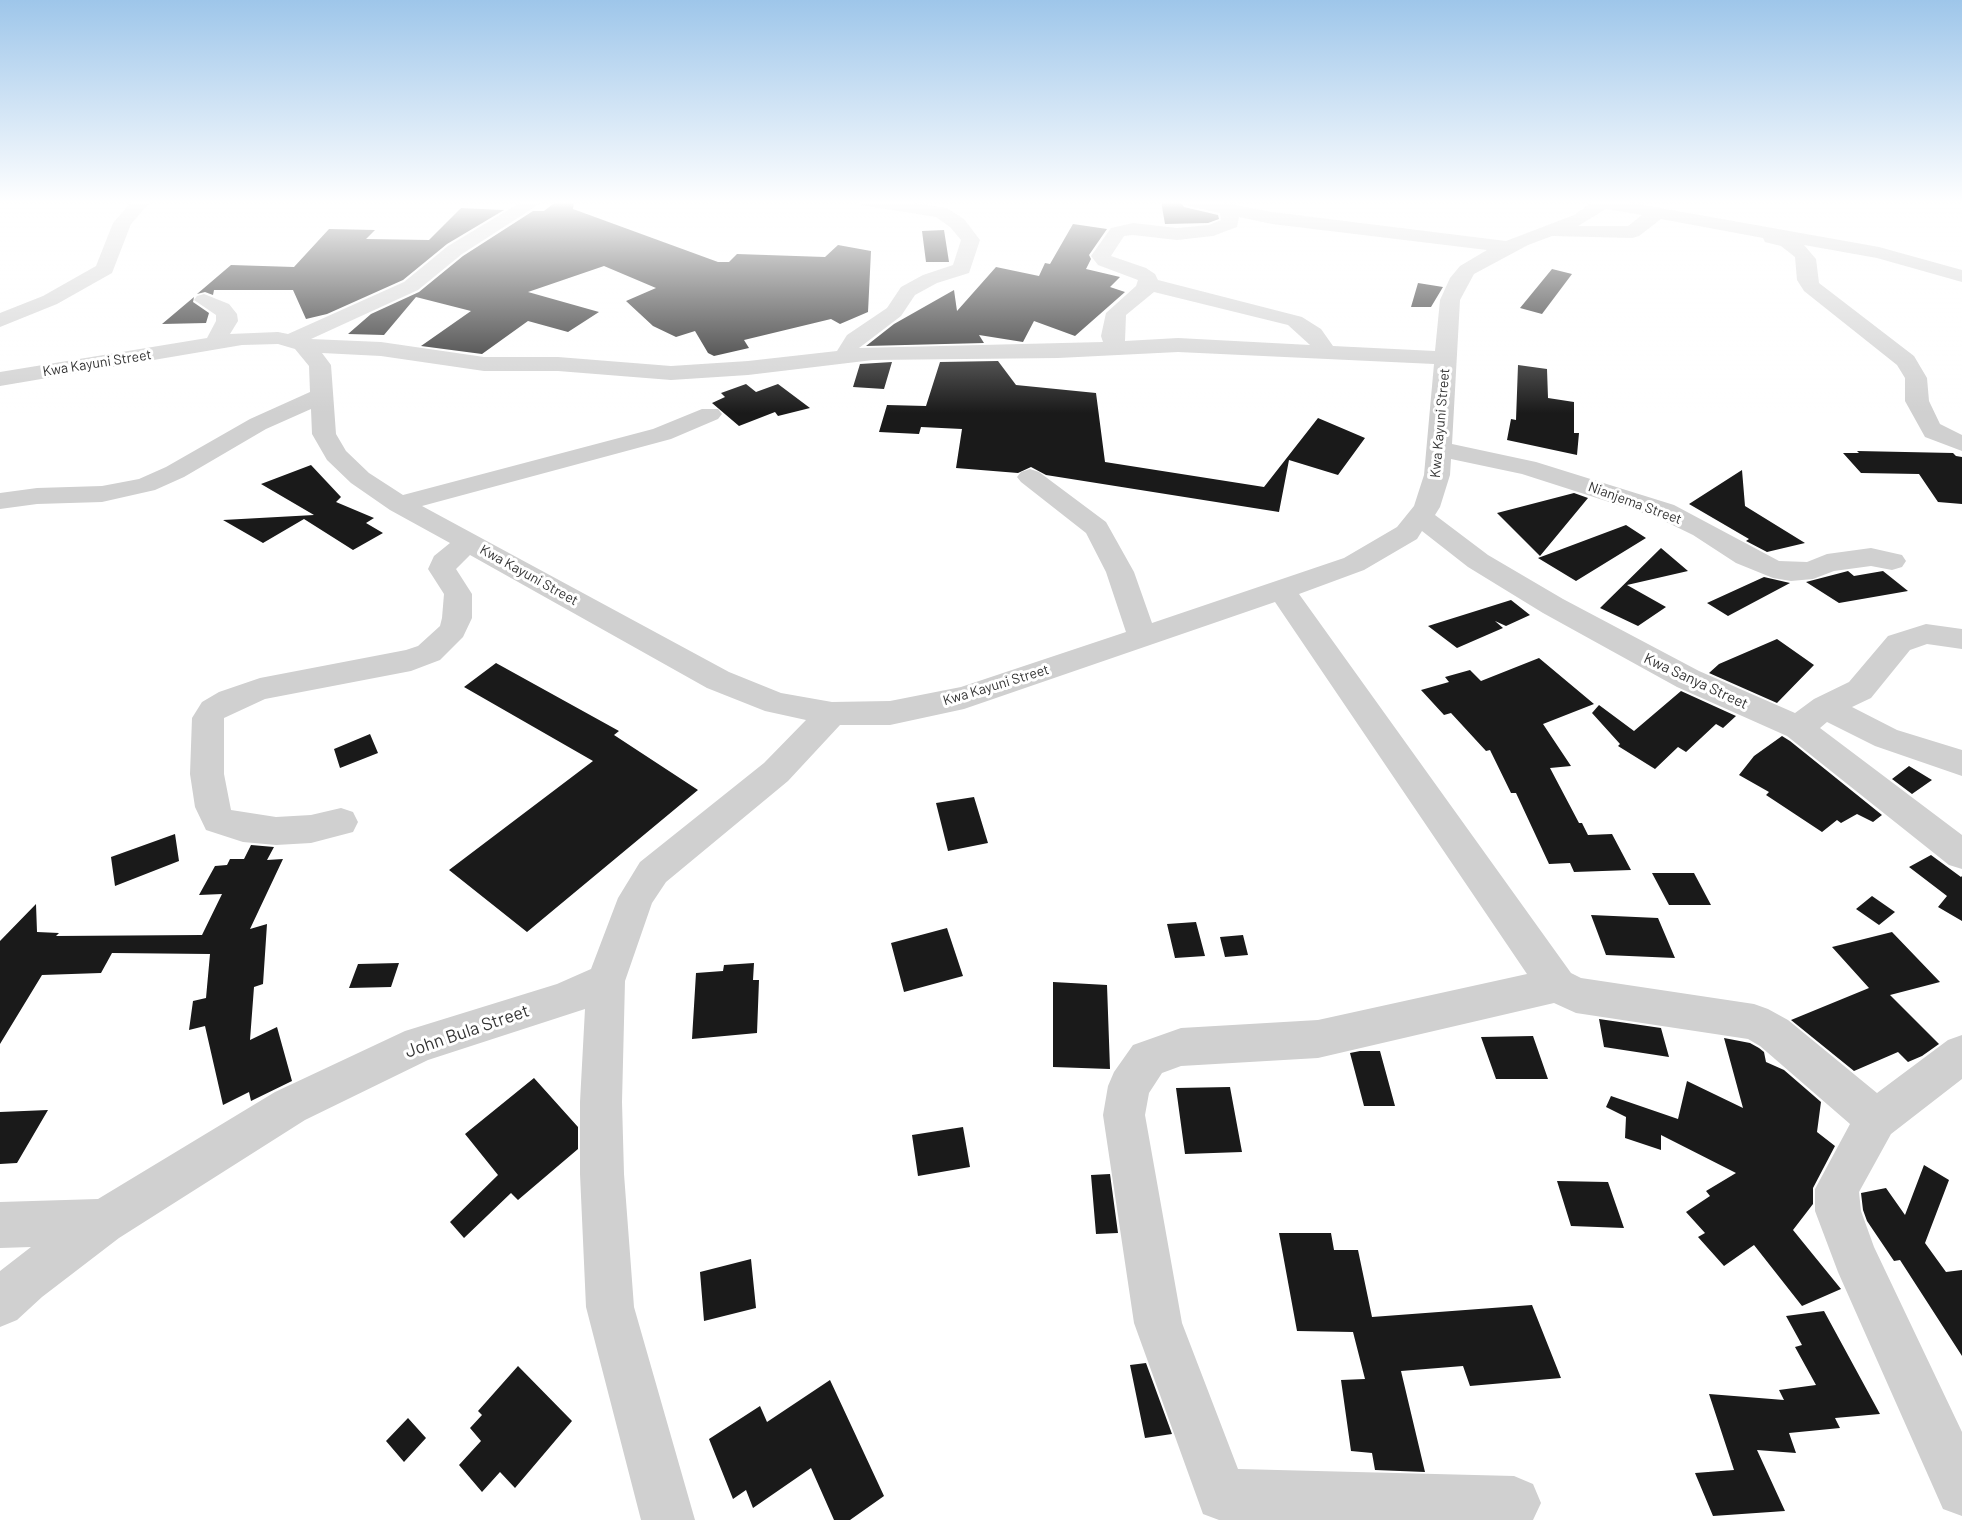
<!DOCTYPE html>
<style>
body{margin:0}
canvas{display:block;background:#fff}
</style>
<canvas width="1962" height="1520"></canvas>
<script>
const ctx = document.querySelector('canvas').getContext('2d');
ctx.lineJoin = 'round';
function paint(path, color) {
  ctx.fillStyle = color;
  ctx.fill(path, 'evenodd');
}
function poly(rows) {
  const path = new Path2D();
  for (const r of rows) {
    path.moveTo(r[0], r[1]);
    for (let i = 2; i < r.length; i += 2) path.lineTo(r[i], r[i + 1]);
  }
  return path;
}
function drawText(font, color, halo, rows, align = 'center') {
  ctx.font = font + ' Barlow,sans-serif';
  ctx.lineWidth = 6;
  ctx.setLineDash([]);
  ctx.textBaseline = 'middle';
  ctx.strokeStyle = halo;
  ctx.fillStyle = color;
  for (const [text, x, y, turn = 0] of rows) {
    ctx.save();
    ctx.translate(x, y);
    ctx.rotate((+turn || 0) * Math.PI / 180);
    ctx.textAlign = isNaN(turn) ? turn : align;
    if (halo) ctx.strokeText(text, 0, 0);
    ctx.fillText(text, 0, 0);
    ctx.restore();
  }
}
const building = poly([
 [557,201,574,203,573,209,718,262,729,262,737,254,825,257,838,245,871,251,868,312,840,324,831,319,744,340,749,348,714,356,708,353,695,331,676,337,653,326,626,301,656,288,604,266,528,292,599,312,568,332,528,321,482,354,421,346,471,311,416,297,384,335,348,334,371,314,419,292,463,256,533,211,544,211],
 [1161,201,1179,201,1184,207,1218,215,1219,219,1208,223,1165,224],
 [461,208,504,210,447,244,403,280,327,314,306,319,293,290,214,290,213,295,205,292,197,294,231,265,294,267,329,229,375,230,366,239,429,240],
 [1073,224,1107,229,1089,255,1091,259,1086,269,1120,277,1110,287,1125,292,1075,336,1034,321,1023,342,979,335,984,343,866,346,894,324,954,290,957,311,996,267,1039,276,1045,263,1050,264],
 [944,230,949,262,926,262,922,231],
 [1552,269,1572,274,1542,314,1520,308],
 [1418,283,1443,287,1431,307,1411,307],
 [194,297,193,302,209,313,206,323,162,324],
 [998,361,1016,385,1096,393,1105,462,1264,487,1318,418,1365,438,1338,475,1289,460,1279,512,1046,475,1031,467,1018,473,956,468,962,429,921,427,919,434,879,432,887,405,926,406,940,362],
 [892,362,884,389,853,387,860,364],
 [1518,365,1547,369,1548,398,1574,402,1574,433,1579,433,1577,455,1507,440,1511,419,1516,420],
 [746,384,756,392,778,384,810,408,778,416,775,412,739,426,712,403,725,397,721,393],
 [1857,451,1953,453,1956,456,1962,457,1962,504,1938,502,1919,474,1861,473,1843,453,1859,453],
 [311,465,341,497,336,502,374,518,366,523,383,533,353,550,304,519,263,543,223,520,314,515,261,484],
 [1742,470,1745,506,1805,543,1767,552,1746,541,1749,539,1689,504],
 [1574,493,1588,498,1540,556,1497,513],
 [1626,525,1646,538,1576,581,1538,558],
 [1661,548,1688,571,1627,585,1666,607,1638,626,1600,608],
 [1848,571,1854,576,1883,571,1908,591,1839,603,1806,582],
 [1764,577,1790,583,1728,616,1707,603],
 [1511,600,1530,615,1506,626,1495,621,1503,628,1457,648,1428,626],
 [1777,639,1814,665,1777,703,1709,673,1719,664],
 [1539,658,1594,704,1543,724,1571,766,1550,768,1579,823,1582,823,1588,835,1612,834,1631,870,1574,872,1570,863,1549,864,1516,793,1511,793,1490,750,1486,751,1451,713,1444,715,1421,690,1449,682,1445,677,1470,670,1481,681],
 [496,663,619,731,614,735,698,790,527,932,449,870,593,761,464,687],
 [1681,691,1736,716,1723,728,1716,724,1686,752,1678,747,1655,769,1618,746,1620,744,1592,713,1599,705,1634,731],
 [370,734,378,753,340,768,334,749],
 [1782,736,1790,741,1882,815,1873,822,1857,814,1841,823,1837,820,1822,832,1766,795,1769,792,1739,775,1754,756],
 [1909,766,1932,780,1912,794,1892,779],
 [974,797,988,843,948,851,936,803],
 [175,834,179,861,115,886,111,857],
 [251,845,274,847,267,860,283,859,250,929,267,924,263,984,254,987,250,1040,277,1027,292,1081,251,1101,249,1092,223,1105,205,1026,189,1030,193,1001,206,998,210,954,112,953,101,973,42,975,0,1044,0,941,36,904,37,932,59,933,56,936,202,935,222,894,199,895,215,866,227,865,230,859,244,859],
 [1931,855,1961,877,1962,876,1962,921,1938,907,1947,896,1909,867],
 [1652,873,1694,873,1711,905,1669,905],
 [1872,896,1895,912,1879,925,1856,909],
 [1591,915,1658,918,1675,958,1606,955],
 [1196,922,1205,956,1175,958,1167,924],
 [947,928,963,976,904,992,891,943],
 [1892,932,1940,982,1890,995,1939,1044,1922,1056,1908,1062,1898,1052,1854,1071,1791,1020,1869,988,1832,947],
 [1243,935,1248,955,1225,957,1220,937],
 [399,963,391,987,349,988,358,964],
 [754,963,753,980,759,980,757,1033,692,1039,696,973,723,971,724,965],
 [1053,982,1107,985,1110,1069,1053,1067],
 [1599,1019,1661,1028,1669,1057,1604,1047],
 [1533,1036,1548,1079,1496,1079,1481,1037],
 [1724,1038,1750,1043,1759,1048,1764,1052,1766,1062,1784,1070,1821,1102,1817,1132,1835,1146,1813,1188,1813,1204,1793,1230,1841,1289,1802,1306,1754,1245,1724,1266,1698,1237,1705,1233,1686,1212,1710,1196,1706,1191,1736,1173,1661,1135,1661,1150,1625,1138,1626,1117,1606,1107,1611,1096,1678,1119,1687,1081,1743,1108],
 [1360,1051,1380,1051,1395,1106,1364,1106,1350,1053],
 [534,1078,578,1127,578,1149,518,1200,511,1193,464,1238,450,1222,498,1175,465,1134],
 [1230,1087,1242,1152,1185,1154,1176,1088],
 [48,1110,17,1163,0,1164,0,1112],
 [963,1127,970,1167,918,1176,912,1135],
 [1924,1165,1949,1180,1925,1243,1946,1272,1962,1270,1962,1356,1900,1260,1894,1261,1867,1221,1863,1210,1861,1193,1886,1188,1905,1215],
 [1110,1174,1118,1233,1096,1234,1091,1175],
 [1557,1181,1608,1182,1624,1228,1571,1226],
 [1279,1233,1331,1233,1334,1250,1358,1250,1372,1317,1532,1305,1561,1378,1470,1386,1463,1366,1401,1371,1425,1472,1375,1470,1372,1453,1351,1451,1341,1380,1365,1379,1353,1332,1297,1331],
 [751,1259,756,1308,704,1321,700,1272],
 [1824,1311,1880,1414,1835,1418,1840,1428,1789,1433,1796,1453,1757,1450,1785,1511,1713,1516,1695,1473,1734,1470,1709,1394,1784,1400,1779,1390,1816,1385,1795,1347,1802,1345,1786,1316],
 [1146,1363,1172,1434,1145,1438,1130,1365],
 [518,1366,572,1421,515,1488,500,1472,482,1492,459,1465,481,1441,470,1428,482,1415,478,1411],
 [830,1380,884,1496,850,1520,834,1520,811,1468,753,1508,746,1490,733,1499,709,1439,760,1406,767,1422],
 [408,1418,426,1438,404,1462,386,1441]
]);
const minor = poly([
 [132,201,151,201,131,224,112,273,57,304,0,327,0,313,43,296,96,266,113,223,132,201],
 [523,201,544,201,462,254,418,290,311,339,381,342,484,357,558,357,671,366,748,361,837,351,847,335,887,308,901,287,923,275,953,265,961,240,950,227,936,217,867,206,861,205,858,201,901,201,947,208,964,219,980,240,969,273,937,283,915,295,901,316,859,348,1103,342,1101,336,1106,313,1136,286,1138,280,1098,265,1091,256,1111,228,1133,223,1177,228,1209,225,1221,220,1220,213,1184,205,1181,201,1214,201,1272,212,1506,241,1574,215,1594,201,1621,201,1879,247,1962,270,1962,282,1877,258,1804,245,1816,259,1819,283,1914,356,1927,378,1929,401,1940,424,1962,435,1962,451,1925,437,1905,401,1905,378,1897,365,1804,291,1797,280,1795,257,1781,246,1765,242,1763,238,1661,219,1639,236,1632,238,1552,236,1528,245,1474,274,1460,300,1452,444,1536,462,1674,505,1779,561,1807,562,1827,554,1871,548,1902,555,1906,561,1902,567,1892,570,1871,566,1834,571,1813,579,1791,581,1773,578,1736,563,1693,535,1656,517,1522,474,1451,459,1450,475,1440,507,1435,515,1488,555,1563,599,1699,671,1795,713,1814,699,1849,682,1888,636,1926,624,1962,629,1962,649,1927,644,1910,650,1871,698,1852,707,1897,730,1962,750,1962,776,1875,746,1827,722,1820,728,1962,835,1962,869,1949,865,1787,736,1677,687,1543,613,1468,567,1422,531,1417,539,1364,570,1299,594,1571,973,1581,978,1754,1004,1768,1009,1788,1020,1877,1093,1948,1040,1962,1035,1962,1079,1891,1134,1859,1192,1861,1211,1874,1247,1962,1432,1962,1516,1943,1509,1838,1272,1815,1211,1815,1189,1850,1124,1760,1046,1748,1039,1576,1013,1554,1003,1318,1058,1181,1066,1162,1073,1149,1093,1145,1115,1182,1323,1238,1469,1514,1476,1533,1484,1541,1503,1533,1520,1219,1520,1203,1514,1134,1323,1103,1115,1108,1086,1114,1072,1133,1045,1181,1028,1318,1020,1527,974,1275,602,964,709,890,725,840,725,788,781,666,882,652,903,625,981,622,1102,624,1174,634,1307,695,1520,641,1520,586,1307,580,1174,580,1102,585,1009,428,1060,305,1120,119,1238,42,1297,17,1320,0,1327,0,1271,31,1247,0,1248,0,1202,98,1199,275,1092,405,1031,557,984,591,969,618,898,640,862,764,763,806,720,765,711,707,688,470,555,456,569,472,594,472,618,463,637,440,660,411,671,265,699,224,718,224,774,231,810,276,817,311,815,341,808,353,812,358,822,353,832,311,843,276,845,243,842,206,830,195,807,190,774,192,718,202,702,219,692,260,678,406,650,418,646,440,626,442,618,444,594,428,569,434,556,450,543,390,510,351,483,327,460,312,434,311,409,266,429,184,477,155,490,102,502,37,504,0,509,0,493,37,488,102,486,139,479,166,467,250,419,310,392,309,366,295,349,278,344,242,345,0,386,0,372,207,338,216,321,216,315,194,300,197,296,204,294,229,304,237,314,238,321,230,334,278,332,288,334,404,282,448,246,523,201],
 [1606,209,1642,215,1628,226,1578,226,1606,209],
 [1239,217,1272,224,1487,250,1460,266,1450,278,1440,300,1435,351,1333,346,1321,329,1302,317,1158,280,1155,274,1146,268,1111,256,1124,236,1133,235,1177,240,1213,236,1237,227,1239,217],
 [1154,292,1288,325,1310,345,1178,338,1125,341,1126,315,1154,292],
 [1178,352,1434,364,1424,475,1414,506,1397,527,1344,558,1152,623,1134,572,1106,522,1039,472,1030,469,1021,472,1017,477,1021,482,1086,533,1106,572,1126,632,961,687,890,701,832,702,781,693,729,672,422,506,671,439,718,419,722,414,718,409,702,409,653,429,403,495,369,473,346,451,336,434,331,365,322,353,381,356,484,371,558,371,671,380,748,375,873,360,1058,358,1178,352]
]);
const farStreetnames = [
 ["Kwa Kayuni Street",97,363,-9],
 ["Kwa Kayuni Street",1440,423,-85],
 ["Nianjema Street",1635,503,20],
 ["Kwa Kayuni Street",529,575,29],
 ["Kwa Kayuni Street",996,685,-17]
];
const streetNames = [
 ["Kwa Sanya Street",1696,681,25]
];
const nearStreetnames = [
 ["John Bula Street",467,1031,-19]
];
paint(building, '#1a1a1a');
paint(minor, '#d0d0d0');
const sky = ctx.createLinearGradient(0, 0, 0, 413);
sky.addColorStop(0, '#9ec6ea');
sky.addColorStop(0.49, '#fff');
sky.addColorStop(1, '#ffffff00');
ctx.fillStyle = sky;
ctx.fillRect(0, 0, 1962, 413);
drawText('14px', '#333', '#fff', farStreetnames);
drawText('15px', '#333', '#fff', streetNames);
drawText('18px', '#333', '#fff', nearStreetnames);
</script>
